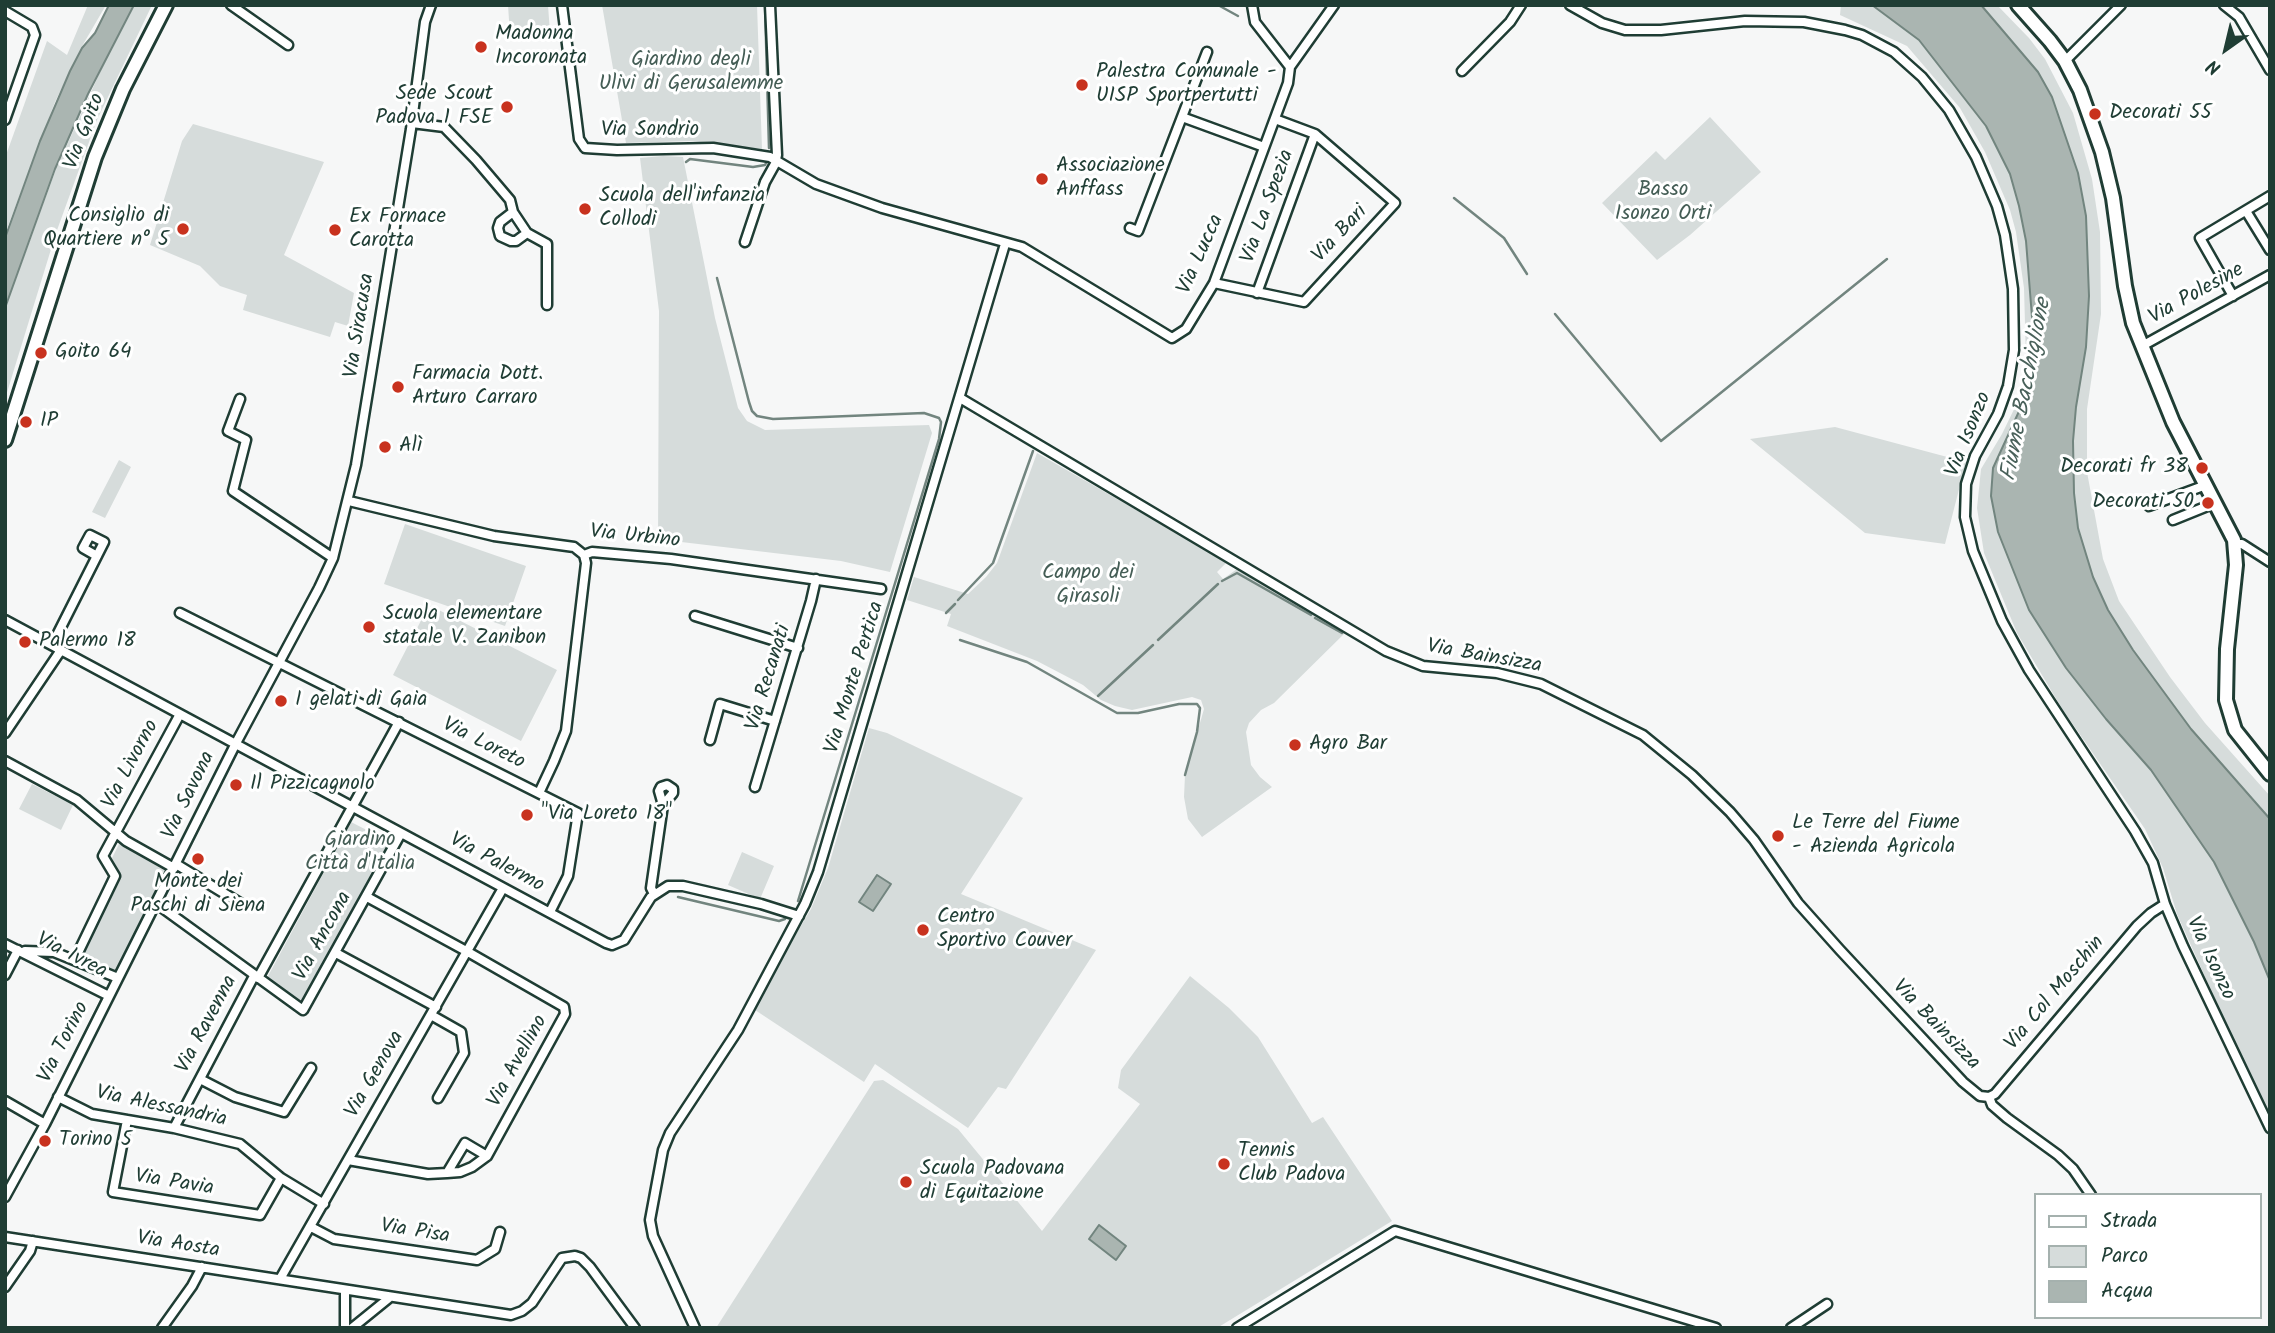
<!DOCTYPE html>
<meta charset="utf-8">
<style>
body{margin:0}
#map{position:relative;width:2275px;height:1333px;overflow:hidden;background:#f6f7f7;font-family:Kalam,sans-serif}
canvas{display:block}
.frame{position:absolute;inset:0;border:7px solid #1f3d34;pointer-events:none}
.legend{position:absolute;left:2034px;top:1193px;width:228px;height:126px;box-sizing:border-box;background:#fff;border:2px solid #a5b1ae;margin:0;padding:9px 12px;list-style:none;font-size:21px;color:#1f3d34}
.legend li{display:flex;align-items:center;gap:14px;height:35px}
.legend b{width:35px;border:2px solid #a5b1ae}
.north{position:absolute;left:2191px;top:14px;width:70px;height:70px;-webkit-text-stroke:5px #fff;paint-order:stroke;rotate:214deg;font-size:19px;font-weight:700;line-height:28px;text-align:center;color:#1f3d34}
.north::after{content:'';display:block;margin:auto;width:24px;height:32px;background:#1f3d34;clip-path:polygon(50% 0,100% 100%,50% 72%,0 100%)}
</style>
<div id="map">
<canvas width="2275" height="1333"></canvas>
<div class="frame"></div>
<ul class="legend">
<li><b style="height:9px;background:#fff"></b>Strada</li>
<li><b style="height:19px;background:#d6dcdb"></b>Parco</li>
<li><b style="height:19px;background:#aab5b1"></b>Acqua</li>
</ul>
<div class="north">N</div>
</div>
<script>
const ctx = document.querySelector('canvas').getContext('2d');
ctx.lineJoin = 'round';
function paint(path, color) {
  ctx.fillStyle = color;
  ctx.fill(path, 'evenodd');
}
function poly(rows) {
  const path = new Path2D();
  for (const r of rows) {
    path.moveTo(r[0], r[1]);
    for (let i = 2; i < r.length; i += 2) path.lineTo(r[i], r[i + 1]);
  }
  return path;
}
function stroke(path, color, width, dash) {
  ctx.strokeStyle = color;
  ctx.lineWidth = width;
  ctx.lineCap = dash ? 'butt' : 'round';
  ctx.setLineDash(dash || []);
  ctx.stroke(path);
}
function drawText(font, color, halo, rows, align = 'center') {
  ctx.font = font + ' Kalam,sans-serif';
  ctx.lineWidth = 6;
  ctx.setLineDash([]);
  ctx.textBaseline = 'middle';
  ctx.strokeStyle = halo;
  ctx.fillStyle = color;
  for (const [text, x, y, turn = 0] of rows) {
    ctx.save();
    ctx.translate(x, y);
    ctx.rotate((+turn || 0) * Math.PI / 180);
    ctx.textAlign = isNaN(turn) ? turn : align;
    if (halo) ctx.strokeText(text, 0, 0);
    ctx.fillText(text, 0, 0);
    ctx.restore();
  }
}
const green = poly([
 [88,5,106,5,81,48,55,102,5,234,5,158,47,41,67,55],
 [135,5,152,5,97,120,56,233,5,399,5,309,56,169,101,70],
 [508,5,548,5,550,33,510,35],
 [602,5,757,5,762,149,692,141,626,143],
 [1841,5,1997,5,2029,38,2045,59,2073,113,2092,179,2100,232,2101,314,2087,409,2087,472,2103,559,2119,601,2170,677,2205,723,2270,796,2270,1115,2248,1073,2177,914,2163,868,2145,829,2061,707,2017,633,1984,553,1977,508,1981,469,2002,434,2020,397,2026,359,2024,288,2016,232,2010,210,1985,152,1960,108,1907,46,1840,15],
 [1710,117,1761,172,1690,235,1657,260,1602,203,1656,151,1665,160],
 [193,124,324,162,284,255,354,293,348,326,335,322,330,337,243,310,247,295,220,286,200,266,150,245,182,141],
 [663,156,683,157,715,318,738,408,747,421,765,430,929,425,932,433,890,572,841,561,673,541,658,541,659,311,640,158],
 [1835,427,1966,462,1945,544,1865,533,1750,439],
 [1037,453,1227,562,1217,572,1223,579,1237,569,1346,632,1274,703,1261,710,1249,723,1246,732,1251,765,1260,777,1272,787,1202,837,1188,819,1184,797,1185,775,1204,709,1201,700,1192,697,1132,710,1115,706,1101,700,1083,685,1037,661,947,626,951,614,907,600,914,577,968,594,986,577,997,563],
 [119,460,131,467,105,518,92,512],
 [405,524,526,566,505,626,384,584],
 [429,605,557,670,521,741,393,675],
 [869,728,887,733,1023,798,961,894,1096,950,1006,1089,998,1087,968,1128,875,1064,864,1082,752,1008,811,909,828,868],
 [32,784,73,805,61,830,19,809],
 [351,822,392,843,302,1003,267,978],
 [119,844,168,870,116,971,83,956,121,875,112,858],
 [742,852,774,866,760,899,728,885],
 [1190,976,1229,1008,1258,1037,1312,1123,1323,1117,1392,1221,1217,1328,716,1328,874,1081,883,1080,958,1129,1042,1231,1140,1104,1118,1088,1121,1070]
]);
const water = poly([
 [109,5,134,5,88,94,55,169,5,308,5,238,40,141,70,71,82,48,95,33,109,5],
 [1872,5,1981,5,2038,72,2052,97,2078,173,2086,216,2089,296,2086,347,2076,407,2073,441,2074,493,2078,528,2093,577,2108,610,2133,650,2191,729,2270,819,2270,981,2254,942,2214,862,2151,770,2106,719,2066,668,2029,610,1998,532,1991,496,1993,468,2032,383,2033,330,2026,241,2019,206,2010,174,1986,126,1919,40,1872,5],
 [877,875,891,884,873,911,859,902,877,875],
 [1099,1225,1126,1246,1116,1260,1089,1239,1099,1225]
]);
const stream = poly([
 [765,5,769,148],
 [1218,5,1238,16],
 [686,162,690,159,753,167,765,165,766,163],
 [1454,198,1504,238,1527,274],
 [717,278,749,402,752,411,757,416,773,419,924,413,939,418,941,422,939,439,798,901],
 [1555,314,1661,441,1887,259],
 [1222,581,1237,573,1311,615],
 [958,600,993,563,1033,451],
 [946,613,955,604],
 [1315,618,1342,633],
 [960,640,1027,662,1117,713,1138,713,1179,704,1197,704,1200,708,1197,732,1185,775],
 [1158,640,1218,584],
 [1098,696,1153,645],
 [678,897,779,921,785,919]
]);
const street = poly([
 [231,5,288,45],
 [562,5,579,139,585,148,617,150,713,148,770,157,816,184,882,208,1022,247,1172,338,1186,329,1214,283,1288,83,1290,67,1255,22,1252,5],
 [1570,5,1602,23,1625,30,1661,30,1745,21,1804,22,1845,30,1862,35,1894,52,1922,77,1949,110,1976,157,1997,206,2005,235,2013,289,2014,350,2008,386,1998,414,1975,456,1966,484,1965,517,1973,551,2002,621,2029,670,2135,831,2153,863,2165,904,2183,946,2270,1128],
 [2224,5,2239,17,2270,70],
 [5,11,32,27,35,35,5,120],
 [2065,61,2121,5],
 [1290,67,1334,5],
 [1462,71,1510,22,1521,5],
 [1182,117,1264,147],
 [412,123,444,127,476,160,510,200,513,212,527,233,516,241,511,241,500,236,498,228,500,222,513,212],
 [2246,211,2270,250],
 [1130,228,1138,231,1207,52],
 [527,233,547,244,547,305],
 [745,242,765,182,775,164,777,155,770,5],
 [1214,283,1304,302,1395,203,1315,134,1275,119],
 [1257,293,1315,134],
 [2233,296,2200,238,2270,196],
 [2142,346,2270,275],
 [960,398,1386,651,1423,666,1497,673,1541,684,1643,735,1692,775,1730,812,1754,840,1798,903,1840,950,1963,1082,1980,1096,1989,1097],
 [240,399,228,431,246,440,233,491,333,558],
 [349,501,494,536,574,547,584,555],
 [2149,506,2206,485],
 [2173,520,2215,503],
 [2235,544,2242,544,2270,562],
 [584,555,592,552,671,559,881,589],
 [180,613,578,813,568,876,550,912],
 [695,616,798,648],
 [5,620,606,943,612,945,624,940,651,897,668,886,683,886,761,904,799,916],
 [52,645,104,542,90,535,83,548,97,556],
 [5,733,61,650],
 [710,740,720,704,775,721],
 [5,761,77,800,126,841,174,868],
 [755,787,811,601,816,579],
 [539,793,554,761,566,731,586,563,584,555],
 [176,864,240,903],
 [654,894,651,888,663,805,659,791,661,787,667,785,673,789,673,793,663,805],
 [367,897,468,952,564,1007,565,1014,487,1156,472,1167,460,1172,447,1173,465,1143,487,1156],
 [157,904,303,1010,401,833],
 [5,944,109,996],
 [25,951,54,952,118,978],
 [336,953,436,1007],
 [75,959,115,876,103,856,180,714],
 [5,975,18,950],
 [258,978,399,722],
 [431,1015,461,1032,464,1053,438,1098],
 [200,1079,235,1097,284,1112,311,1068],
 [58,1097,92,1114,174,1128,240,1144,281,1178,324,1204],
 [1989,1097,1995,1094,2137,926,2151,913,2165,904],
 [1989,1097,1992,1105,2007,1118,2058,1155,2073,1169,2091,1195],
 [5,1101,45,1124],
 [127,1120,113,1192,260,1215,281,1178],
 [174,1128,254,976],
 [348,1160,428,1174,447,1173],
 [5,1197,45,1124,236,743,319,588,333,558,356,465,411,129,425,22,431,5],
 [311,1227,334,1239,477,1260,495,1249,500,1232],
 [5,1237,511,1315,522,1311,532,1303,562,1258,575,1256,581,1258,590,1267,635,1328],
 [280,1279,503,888],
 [5,1287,30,1251,33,1241],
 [345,1290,345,1328],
 [162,1328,192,1286,202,1267],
 [352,1328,389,1298],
 [695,1328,653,1236,650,1220,663,1150,670,1133,738,1030,805,904,818,872,1005,244],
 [1237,1328,1395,1231,1716,1328],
 [1791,1328,1827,1304]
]);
const secondary = poly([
 [2018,5,2050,41,2065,61,2080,90,2102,152,2113,198,2125,286,2133,323,2173,422,2234,540,2236,565,2227,649,2226,700,2235,730,2270,774],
 [5,440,95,157,123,89,166,5]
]);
const markers = [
 [481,47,7,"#c8321e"],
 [1082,85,7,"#c8321e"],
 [507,107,7,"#c8321e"],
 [2095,114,7,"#c8321e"],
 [1042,179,7,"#c8321e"],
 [585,209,7,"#c8321e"],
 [183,229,7,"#c8321e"],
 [335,230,7,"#c8321e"],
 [41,353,7,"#c8321e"],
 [398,387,7,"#c8321e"],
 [26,422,7,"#c8321e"],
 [385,447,7,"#c8321e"],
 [2202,468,7,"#c8321e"],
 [2208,503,7,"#c8321e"],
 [369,627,7,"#c8321e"],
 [25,642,7,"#c8321e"],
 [281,701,7,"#c8321e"],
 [1295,745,7,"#c8321e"],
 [236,785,7,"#c8321e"],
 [527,815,7,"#c8321e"],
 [1778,836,7,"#c8321e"],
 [198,859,7,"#c8321e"],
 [923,930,7,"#c8321e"],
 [45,1141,7,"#c8321e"],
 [1224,1164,7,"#c8321e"],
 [906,1182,7,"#c8321e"]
];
const poiNames = [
 ["Madonna",495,35],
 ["Incoronata",495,59],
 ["Palestra Comunale -",1096,73],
 ["UISP Sportpertutti",1096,97],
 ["Sede Scout",493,95,"right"],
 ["Padova 1 FSE",493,119,"right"],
 ["Decorati 55",2109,114],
 ["Associazione",1056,167],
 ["Anffass",1056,191],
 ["Scuola dell'infanzia",599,197],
 ["Collodi",599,221],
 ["Consiglio di",169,217,"right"],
 ["Quartiere n° 5",169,241,"right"],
 ["Ex Fornace",349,218],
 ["Carotta",349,242],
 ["Goito 64",55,353],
 ["Farmacia Dott.",412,375],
 ["Arturo Carraro",412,399],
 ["IP",40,422],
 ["Alì",399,447],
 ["Decorati fr 38",2188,468,"right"],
 ["Decorati 50",2194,503,"right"],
 ["Scuola elementare",383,615],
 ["statale V. Zanibon",383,639],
 ["Palermo 18",39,642],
 ["I gelati di Gaia",295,701],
 ["Agro Bar",1309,745],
 ["Il Pizzicagnolo",250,785],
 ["\"Via Loreto 18\"",541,815],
 ["Le Terre del Fiume",1792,824],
 ["- Azienda Agricola",1792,848],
 ["Monte dei",198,883,"center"],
 ["Paschi di Siena",198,907,"center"],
 ["Centro",937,918],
 ["Sportivo Couver",937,942],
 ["Torino 5",59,1141],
 ["Tennis",1238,1152],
 ["Club Padova",1238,1176],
 ["Scuola Padovana",920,1170],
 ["di Equitazione",920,1194]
];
const parkNames = [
 ["Giardino degli",691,61],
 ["Ulivi di Gerusalemme",691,85],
 ["Basso",1663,191],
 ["Isonzo Orti",1663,215],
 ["Campo dei",1088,574],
 ["Girasoli",1088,598],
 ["Giardino",360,841],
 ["Città d'Italia",360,865]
];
const streetNames = [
 ["Via Sondrio",650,131],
 ["Via Goito",86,132,-69],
 ["Via La Spezia",1269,207,-70],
 ["Via Bari",1341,235,-47],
 ["Via Lucca",1202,255,-66],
 ["Via Polesine",2197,295,-29],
 ["Via Siracusa",361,326,-81],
 ["Via Isonzo",1970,435,-68],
 ["Via Urbino",635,538,6],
 ["Via Bainsizza",1484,658,10],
 ["Via Recanati",770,678,-73],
 ["Via Monte Pertica",856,678,-73],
 ["Via Loreto",483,745,27],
 ["Via Livorno",132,765,-62],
 ["Via Savona",190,796,-64],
 ["Via Palermo",496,864,28],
 ["Via Ancona",324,937,-61],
 ["Via Ivrea",71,957,27],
 ["Via Isonzo",2209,959,65],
 ["Via Col Moschin",2056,994,-50],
 ["Via Ravenna",208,1025,-62],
 ["Via Bainsizza",1935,1026,46],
 ["Via Torino",65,1043,-63],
 ["Via Avellino",519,1062,-61],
 ["Via Genova",376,1075,-60],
 ["Via Alessandria",161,1108,12],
 ["Via Pavia",174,1184,9],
 ["Via Pisa",415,1233,9],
 ["Via Aosta",178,1246,9]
];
const waterNames = [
 ["Fiume Bacchiglione",2028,390,-79]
];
paint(green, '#d6dcdb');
paint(water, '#aab5b1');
stroke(water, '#72857f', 2);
stroke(stream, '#72857f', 2.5);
stroke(street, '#1f3d34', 13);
stroke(secondary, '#1f3d34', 18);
stroke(street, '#fff', 8);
stroke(secondary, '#fff', 12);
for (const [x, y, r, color] of markers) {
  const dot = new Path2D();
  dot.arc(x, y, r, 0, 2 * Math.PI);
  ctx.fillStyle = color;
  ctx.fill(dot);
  stroke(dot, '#fff', 2.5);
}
drawText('21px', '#1f3d34', '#fff', poiNames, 'left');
drawText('21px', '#445d55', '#fff', parkNames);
drawText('21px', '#1f3d34', '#fff', streetNames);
drawText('italic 23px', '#49615a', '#fff', waterNames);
</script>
